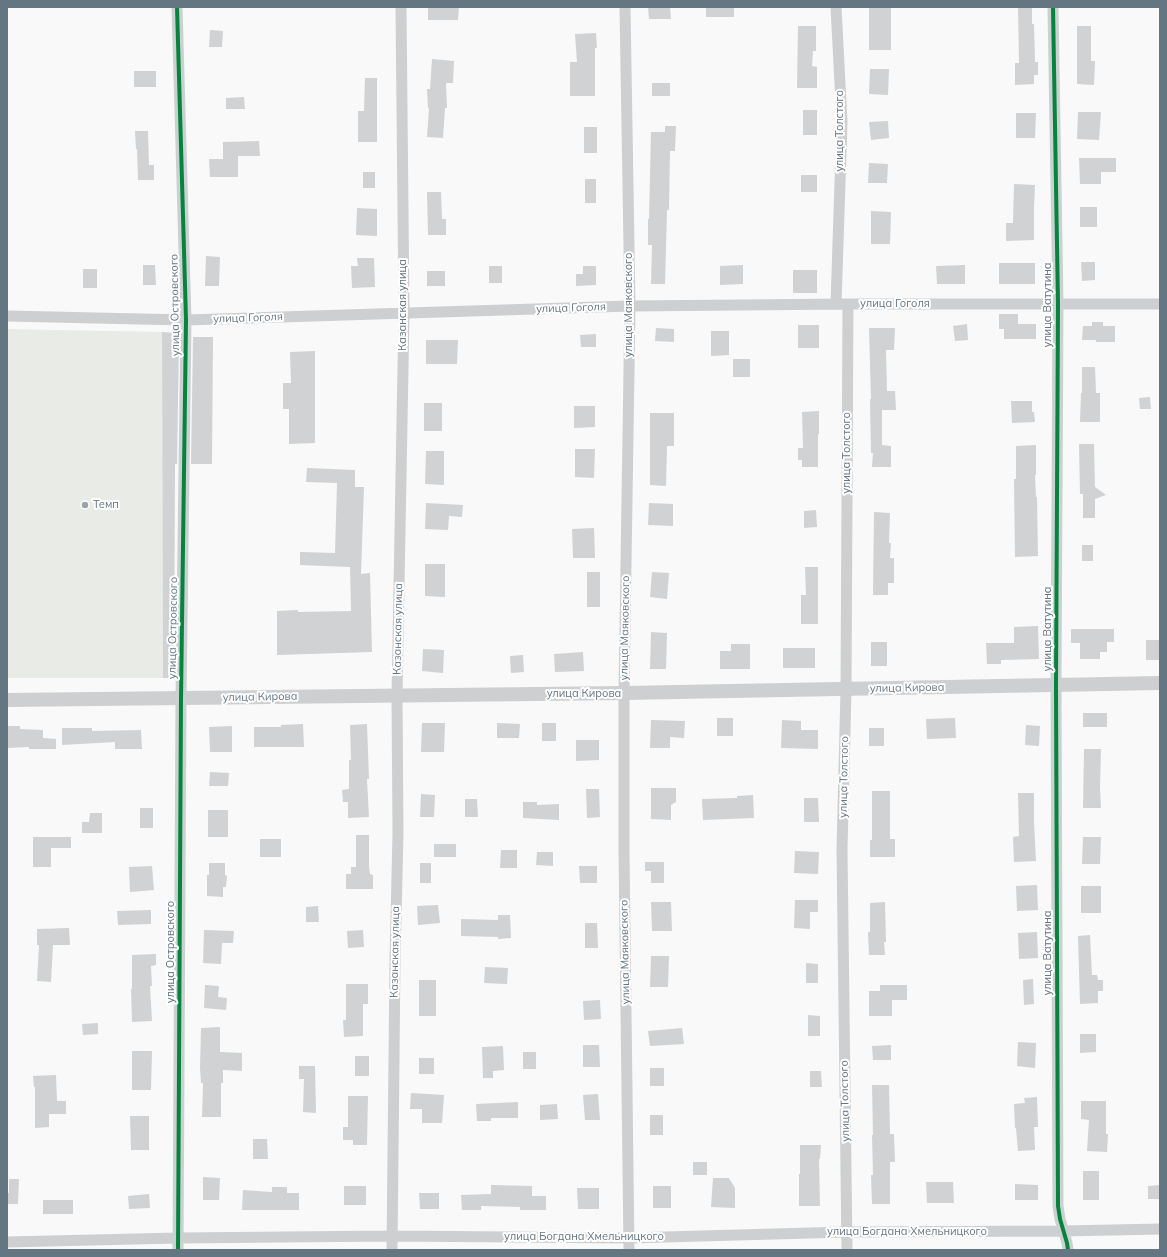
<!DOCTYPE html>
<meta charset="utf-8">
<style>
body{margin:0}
#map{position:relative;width:1167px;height:1257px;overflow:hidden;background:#f9f9f9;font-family:Mulish,sans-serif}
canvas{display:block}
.frame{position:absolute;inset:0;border:8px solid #657683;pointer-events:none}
</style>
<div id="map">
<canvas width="1167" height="1257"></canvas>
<div class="frame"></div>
</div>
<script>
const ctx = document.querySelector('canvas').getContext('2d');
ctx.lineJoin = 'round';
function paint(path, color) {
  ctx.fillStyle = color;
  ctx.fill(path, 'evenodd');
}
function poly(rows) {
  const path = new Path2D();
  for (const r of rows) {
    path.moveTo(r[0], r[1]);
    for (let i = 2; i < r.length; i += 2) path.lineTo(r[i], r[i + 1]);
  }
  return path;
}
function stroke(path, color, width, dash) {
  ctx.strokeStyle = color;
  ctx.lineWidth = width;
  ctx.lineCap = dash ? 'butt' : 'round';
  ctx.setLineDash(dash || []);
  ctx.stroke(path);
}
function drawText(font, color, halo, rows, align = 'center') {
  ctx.font = font + ' Mulish,sans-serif';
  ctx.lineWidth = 4;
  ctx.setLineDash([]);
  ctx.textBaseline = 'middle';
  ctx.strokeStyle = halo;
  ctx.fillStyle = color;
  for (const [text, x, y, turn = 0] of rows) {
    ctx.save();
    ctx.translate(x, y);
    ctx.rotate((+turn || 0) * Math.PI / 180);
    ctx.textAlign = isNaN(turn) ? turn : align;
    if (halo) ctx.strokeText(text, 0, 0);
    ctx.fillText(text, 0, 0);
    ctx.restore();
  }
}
const green = poly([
 [7,329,162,332,163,678,7,678]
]);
const building = poly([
 [428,7,459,7,458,20,428,20],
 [648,7,670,7,671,19,649,19],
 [706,7,734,7,734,17,706,17],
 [869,7,891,7,891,50,869,50],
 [1018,7,1032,7,1032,24,1034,24,1035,62,1038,62,1038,75,1034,75,1034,84,1015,85,1015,63,1019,63],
 [798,26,816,26,816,51,813,51,812,66,817,67,817,88,797,88],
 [1077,26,1091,26,1091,61,1095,61,1094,85,1077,84],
 [210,30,223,31,222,47,209,47],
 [596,33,597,48,595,48,595,96,570,96,570,62,577,62,575,34],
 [432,59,454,61,453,83,446,83,447,108,445,108,443,138,427,137,429,108,428,108,427,89,430,89],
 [870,69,889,69,888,95,869,94],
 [134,71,156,71,156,87,134,87],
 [365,78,377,78,377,142,358,142,358,111,364,111],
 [652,83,670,83,670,96,652,96],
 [244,97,245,109,226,109,226,98],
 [803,110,817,110,817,135,803,135],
 [1078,112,1101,112,1099,140,1077,139],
 [1016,113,1036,113,1035,138,1016,138],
 [888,121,889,138,871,140,869,122],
 [665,126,676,126,675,151,670,151,669,210,667,210,665,284,651,284,652,245,648,245,648,219,649,219,651,132,665,132],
 [584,127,597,127,597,153,584,153],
 [135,131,148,131,149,165,154,165,154,180,138,180,137,149,136,149],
 [259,141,260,156,238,156,238,177,210,177,209,159,223,159,223,142],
 [1079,158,1116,158,1116,172,1101,172,1101,184,1080,184],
 [869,163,888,164,887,183,868,183],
 [363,172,375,172,375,188,363,188],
 [801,175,817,175,817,192,801,192],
 [585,179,596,179,596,203,585,203],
 [1014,184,1035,185,1034,207,1034,240,1006,241,1006,223,1013,223],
 [427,192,441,192,442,219,446,219,446,235,428,235],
 [1080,207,1097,207,1097,227,1080,227],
 [357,208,377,209,377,236,356,235],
 [871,211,891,212,890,244,871,244],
 [206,256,220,257,219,286,205,286],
 [357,258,374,258,375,287,352,288,351,266,358,266],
 [1081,262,1095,262,1095,280,1082,281],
 [999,263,1035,263,1035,284,999,284],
 [143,265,155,265,156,285,143,285],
 [743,265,743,284,720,285,720,266],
 [965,265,965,284,937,284,936,266],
 [489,266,502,266,502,283,489,283],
 [583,266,596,266,596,285,576,286,576,274,583,274],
 [83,269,97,269,97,288,83,288],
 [793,270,817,270,817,293,793,293],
 [427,271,445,271,445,286,427,286],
 [999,314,1018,314,1018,324,1036,324,1036,339,1004,339,1004,329,999,329],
 [1092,322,1103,322,1103,326,1115,326,1115,342,1096,342,1096,340,1082,340,1083,326,1092,326],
 [967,324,968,340,955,341,953,326],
 [798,325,819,325,819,348,798,348],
 [656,328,674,329,674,342,655,341],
 [869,328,895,328,894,350,886,350,887,391,895,391,896,410,882,410,882,445,891,446,891,467,872,467,873,453,871,453,870,399,871,399],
 [711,331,729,331,729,355,711,356],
 [162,332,176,333,176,336,179,336,177,464,175,464,174,678,163,678],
 [596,334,596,347,581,347,580,335],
 [193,337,213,337,212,464,191,464],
 [426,340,458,340,457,364,426,364],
 [315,351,315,443,289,444,289,409,283,409,283,383,291,383,290,352],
 [733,359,750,359,750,377,733,377],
 [1082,367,1095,367,1096,393,1100,393,1100,422,1080,422,1081,393,1082,393],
 [1150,397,1151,409,1140,409,1139,398],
 [1011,401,1032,401,1032,412,1034,412,1035,422,1012,423],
 [424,403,442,403,442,431,424,431],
 [574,406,595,406,595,427,574,428],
 [819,411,819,434,818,434,818,467,802,467,802,460,798,460,798,448,803,448,802,412],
 [650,413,674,413,674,446,667,446,666,486,650,485],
 [1079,444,1094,444,1095,487,1106,495,1095,499,1095,518,1083,518,1083,494,1080,494],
 [1036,445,1036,475,1035,475,1036,497,1037,497,1038,556,1015,557,1014,479,1016,479,1016,446],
 [575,449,595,449,594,478,575,477],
 [426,451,444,451,444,485,425,484],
 [307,468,355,470,355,487,364,487,361,574,370,573,372,652,277,655,277,611,298,610,298,612,351,611,350,567,300,565,300,552,335,553,337,483,306,482],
 [426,503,463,505,462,517,449,516,448,530,425,529],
 [649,503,673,504,673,526,648,525],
 [816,510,817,527,804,528,804,511],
 [874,512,890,513,889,543,891,543,890,558,894,558,894,583,888,583,888,595,873,595],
 [594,528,595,558,573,558,572,529],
 [1082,545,1093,545,1093,561,1082,561],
 [425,564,445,564,445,597,425,596],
 [805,567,818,567,818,624,801,624,801,595,806,595],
 [587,572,600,572,600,607,587,607],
 [652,572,669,573,667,599,650,597],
 [1038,626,1039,659,1001,660,1001,664,987,664,986,643,1014,643,1014,627],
 [1071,629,1114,629,1114,642,1107,642,1107,652,1100,652,1100,659,1080,659,1080,643,1071,643],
 [651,632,667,633,666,669,650,669],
 [1146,640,1159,640,1160,660,1146,660],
 [871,642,887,642,887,666,871,666],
 [731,644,750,644,750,669,720,669,720,651,731,651],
 [783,648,815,648,815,668,783,668],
 [423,649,444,650,443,673,422,671],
 [583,652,584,671,555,672,554,654],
 [523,655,524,672,511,673,510,656],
 [1083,713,1107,713,1107,727,1083,727],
 [717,718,733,718,733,736,717,736],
 [955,718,956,738,927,739,926,719],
 [651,720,685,721,684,738,670,737,670,748,650,748],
 [782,720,801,721,801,730,818,730,818,749,781,748],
 [422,723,445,723,444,752,421,752],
 [497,723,520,724,519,738,497,738],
 [542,723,556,723,556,741,542,741],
 [303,724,304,747,254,747,254,727,281,727,281,725],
 [367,724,369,779,367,779,369,817,348,818,348,802,343,802,342,790,349,789,349,760,351,760,350,725],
 [1026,725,1040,726,1039,746,1025,745],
 [7,726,20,726,20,729,43,730,43,738,56,739,56,749,29,749,29,747,7,748],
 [232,726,232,752,210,752,209,727],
 [62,728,92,728,92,731,141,730,142,749,115,749,115,742,62,745],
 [869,728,884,728,884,746,869,746],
 [576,740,599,740,599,760,576,761],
 [1084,749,1101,749,1100,787,1101,808,1083,808],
 [210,772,229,773,228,786,209,786],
 [651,788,676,788,676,802,671,805,671,820,651,819],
 [586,789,599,789,600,817,587,818],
 [872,791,890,791,890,839,895,839,895,857,870,857,870,840,872,840],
 [1018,793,1034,793,1034,822,1036,861,1014,862,1013,837,1019,836],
 [421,794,435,795,434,817,420,817],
 [753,795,754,818,703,820,702,799,737,798,737,796],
 [804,798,818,798,819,822,804,822],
 [465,799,477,799,478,817,465,817],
 [523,802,537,802,537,805,559,804,559,820,523,818],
 [140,808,153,808,153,828,140,828],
 [208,810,228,810,228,837,208,837],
 [90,813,102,813,102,833,82,833,82,822,89,822],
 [356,835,369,835,369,867,370,874,373,875,373,889,346,889,346,874,351,874,351,867,356,867],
 [33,837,71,837,71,848,51,848,51,867,33,867],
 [1083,837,1101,837,1100,864,1082,864],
 [260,839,281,839,281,857,260,857],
 [434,844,456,844,456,857,434,857],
 [501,850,517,850,517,868,500,868],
 [795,851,819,852,818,874,794,873],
 [537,852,553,852,553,866,536,865],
 [645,862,664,862,664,883,651,883,651,871,645,871],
 [209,863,225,863,225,875,227,876,226,887,223,887,223,897,207,896,207,875,209,875],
 [420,863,431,863,431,883,420,883],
 [152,866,154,890,130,892,129,867],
 [579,866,597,866,597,883,580,883],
 [1037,885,1038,910,1017,911,1016,886],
 [1081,886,1101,886,1101,913,1081,913],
 [795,900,818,900,818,912,810,912,810,929,794,928],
 [651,902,671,902,672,931,652,931],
 [885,902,886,942,884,942,885,955,869,955,868,932,870,932,870,903],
 [438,905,440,923,418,925,417,906],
 [318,906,319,922,306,922,306,907],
 [151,910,151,924,118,925,117,911],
 [498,915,510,915,511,938,498,939,498,937,461,936,461,919,498,920],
 [585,923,597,923,598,948,585,948],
 [69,928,70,945,53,945,51,982,37,981,39,945,37,945,37,929],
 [204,930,234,931,233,943,222,943,221,964,203,963],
 [363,930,364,947,348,948,347,931],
 [1037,932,1038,958,1019,959,1018,933],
 [1090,935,1092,975,1097,975,1098,980,1103,980,1103,991,1098,991,1098,1003,1080,1004,1078,936],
 [156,954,156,965,151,966,152,986,150,986,152,1021,132,1022,131,989,132,989,132,955],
 [651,956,669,956,668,987,650,987],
 [806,963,818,964,818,983,806,983],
 [485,967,508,968,507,984,484,983],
 [1033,979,1034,1004,1024,1005,1023,980],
 [419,980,436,980,436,1016,419,1016],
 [346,984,368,984,368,1004,363,1004,363,1036,344,1037,343,1020,346,1020],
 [205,985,219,986,218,997,227,998,226,1010,204,1008],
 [880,985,907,985,907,1000,892,1000,892,1016,869,1016,869,991,880,991],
 [600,1000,601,1019,584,1020,583,1001],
 [808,1015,820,1016,820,1036,808,1036],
 [98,1023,98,1034,83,1035,82,1024],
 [220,1027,220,1052,242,1053,242,1071,223,1070,223,1083,221,1083,221,1117,202,1117,203,1083,201,1083,200,1068,201,1028],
 [682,1028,684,1044,650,1046,648,1031],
 [1080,1034,1096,1034,1096,1052,1080,1053],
 [1018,1042,1036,1043,1035,1068,1017,1066],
 [583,1045,599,1045,600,1067,583,1067],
 [891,1045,891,1060,873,1060,872,1046],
 [503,1046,504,1070,493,1071,493,1078,483,1078,482,1047],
 [132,1051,152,1051,151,1090,132,1090],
 [523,1052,536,1052,536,1069,523,1069],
 [355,1056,369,1056,369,1076,355,1076],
 [419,1058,434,1058,434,1074,419,1074],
 [299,1066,315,1066,316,1113,303,1112,304,1079,299,1079],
 [650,1068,664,1068,664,1086,650,1086],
 [810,1071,821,1071,822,1087,810,1087],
 [56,1075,57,1101,66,1101,66,1114,49,1114,49,1127,35,1128,35,1087,34,1087,33,1076],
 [872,1085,889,1085,890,1134,894,1134,895,1162,890,1162,890,1204,872,1204,871,1175,873,1175,872,1135,873,1135],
 [411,1093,444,1095,442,1123,422,1123,422,1109,410,1109],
 [598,1094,600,1120,585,1120,583,1095],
 [348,1096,368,1096,367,1145,353,1145,353,1140,343,1140,343,1127,348,1127],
 [1037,1097,1038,1127,1034,1127,1035,1150,1018,1151,1016,1128,1015,1128,1014,1104,1025,1103,1024,1098],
 [1081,1101,1106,1101,1106,1134,1108,1134,1107,1152,1087,1151,1089,1120,1081,1119],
 [518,1102,518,1118,491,1118,491,1121,477,1121,476,1104],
 [557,1104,558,1119,540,1120,540,1105],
 [650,1115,663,1115,663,1135,650,1135],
 [130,1116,149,1116,149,1150,131,1150],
 [253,1139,267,1139,268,1159,253,1159],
 [800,1145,821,1145,820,1159,819,1159,820,1206,799,1206,799,1174,800,1174],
 [693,1162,707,1162,707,1175,693,1175],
 [1083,1171,1099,1171,1099,1200,1083,1200],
 [203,1177,220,1178,219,1200,203,1200],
 [713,1178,729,1178,735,1188,735,1208,711,1207],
 [9,1179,19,1179,18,1204,7,1204,7,1193,9,1193],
 [926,1182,953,1182,954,1203,927,1203],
 [1015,1184,1038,1185,1038,1200,1015,1200],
 [491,1185,532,1186,532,1196,546,1196,546,1210,520,1210,520,1207,481,1206,481,1210,462,1210,461,1195,491,1194],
 [1160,1185,1160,1199,1148,1199,1148,1186],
 [344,1186,366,1186,366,1205,344,1205],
 [653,1186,671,1186,671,1208,653,1208],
 [272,1187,287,1187,287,1193,299,1193,299,1210,242,1210,243,1190,272,1192],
 [577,1188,599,1188,599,1209,578,1209],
 [419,1193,439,1193,439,1209,420,1209],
 [149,1194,150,1208,129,1209,128,1196],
 [43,1200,73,1200,73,1214,43,1214]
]);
const minor = poly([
 [177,7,186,320,181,698,178,1250],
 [625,7,630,306,624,693,624,852,629,1250],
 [836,7,842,122,836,304],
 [1053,7,1058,304,1056,685,1058,1206,1060,1219,1067,1243,1068,1250],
 [7,316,186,320,630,306,848,304,1160,304],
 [7,1242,178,1238,392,1236,629,1238,846,1232,1063,1231,1160,1229],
 [392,1250,395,960,398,834,397,695,404,313,401,7],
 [847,1250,842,849,846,690,848,304]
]);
const tertiary = poly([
 [7,700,624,693,1160,683]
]);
const cycleway = poly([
 [177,7,186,320,181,698,178,1250],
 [1053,7,1058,304,1056,685,1058,1206,1060,1219,1067,1243,1068,1250]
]);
const markers = [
 [85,505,4,"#99a4ac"]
];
const streetNames = [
 ["улица Толстого",840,131,-90],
 ["улица Гоголя",895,304],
 ["улица Островского",175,305,-91],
 ["Казанская улица",403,305,-90],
 ["улица Маяковского",629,305,-90],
 ["улица Ватутина",1048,305,-90],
 ["улица Гоголя",571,308,-2],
 ["улица Гоголя",248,318,-2],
 ["улица Толстого",847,453,-90],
 ["улица Островского",173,628,-89],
 ["улица Маяковского",625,628,-89],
 ["Казанская улица",398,629,-89],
 ["улица Ватутина",1048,629,-90],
 ["улица Кирова",907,688,-1],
 ["улица Кирова",584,694],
 ["улица Кирова",260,697,-1],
 ["улица Толстого",844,777,-89],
 ["улица Островского",171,952,-90],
 ["Казанская улица",395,952,-89],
 ["улица Маяковского",625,952,-91],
 ["улица Ватутина",1048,953,-90],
 ["улица Толстого",845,1101,-91],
 ["улица Богдана Хмельницкого",907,1232],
 ["улица Богдана Хмельницкого",584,1237]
];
const poiNames = [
 ["Темп",93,505]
];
paint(green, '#e8ebe6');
paint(building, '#d0d2d3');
stroke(minor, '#cecfd0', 11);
stroke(tertiary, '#cecfd0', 14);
stroke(cycleway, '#00873e', 4);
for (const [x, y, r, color] of markers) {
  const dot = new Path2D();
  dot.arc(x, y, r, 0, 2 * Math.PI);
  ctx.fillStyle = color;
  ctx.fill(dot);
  stroke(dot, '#fff', 1.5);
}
drawText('11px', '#657683', '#fff', streetNames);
drawText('11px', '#657683', '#fff', poiNames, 'left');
</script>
